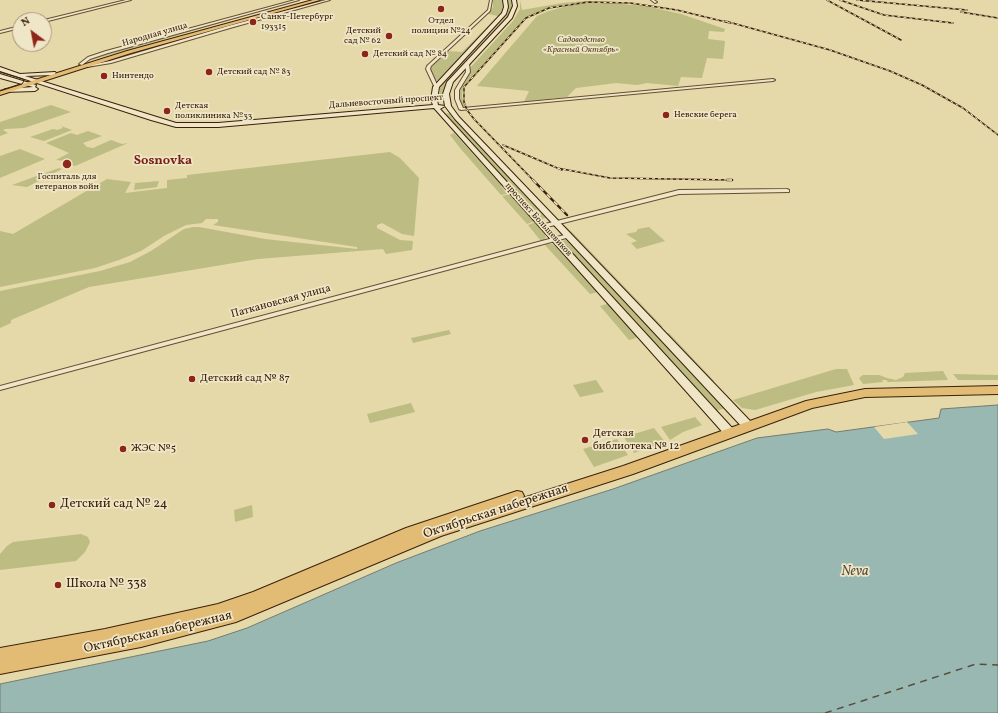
<!DOCTYPE html>
<meta charset="utf-8">
<style>
body{margin:0}
#map{position:relative;width:998px;height:713px;overflow:hidden;background:#e5d8a9;font-family:Vollkorn,serif}
canvas{display:block}
.north{position:absolute;left:12px;top:12px;width:40px;height:40px;box-sizing:border-box;background:#eee6c7;border:1px solid #a7977b;border-radius:50%;rotate:328deg;font-size:11px;font-weight:700;line-height:16px;text-align:center;color:#3c200a}
.north::after{content:'';display:block;margin:auto;width:14px;height:18px;background:#8f2418;clip-path:polygon(50% 0,100% 100%,50% 72%,0 100%)}
</style>
<div id="map">
<canvas width="998" height="713"></canvas>
<div class="north">N</div>
</div>
<script>
const ctx = document.querySelector('canvas').getContext('2d');
ctx.lineJoin = 'round';
function paint(path, color) {
  ctx.fillStyle = color;
  ctx.fill(path, 'evenodd');
}
function poly(rows) {
  const path = new Path2D();
  for (const r of rows) {
    path.moveTo(r[0], r[1]);
    for (let i = 2; i < r.length; i += 2) path.lineTo(r[i], r[i + 1]);
  }
  return path;
}
function stroke(path, color, width, dash) {
  ctx.strokeStyle = color;
  ctx.lineWidth = width;
  ctx.lineCap = dash ? 'butt' : 'round';
  ctx.setLineDash(dash || []);
  ctx.stroke(path);
}
function drawText(font, color, halo, rows, align = 'center') {
  ctx.font = font + ' Vollkorn,serif';
  ctx.lineWidth = 3.5;
  ctx.setLineDash([]);
  ctx.textBaseline = 'middle';
  ctx.strokeStyle = halo;
  ctx.fillStyle = color;
  for (const [text, x, y, turn = 0] of rows) {
    ctx.save();
    ctx.translate(x, y);
    ctx.rotate((+turn || 0) * Math.PI / 180);
    ctx.textAlign = isNaN(turn) ? turn : align;
    if (halo) ctx.strokeText(text, 0, 0);
    ctx.fillText(text, 0, 0);
    ctx.restore();
  }
}
const green = poly([
 [493,0,503,0,503,10,490,27,438,80,436,80,430,68,448,51,462,52,498,16,488,14,493,7],
 [507,0,512,0,513,5,510,14,453,75,449,80,444,100,439,100,440,88,444,80,508,8],
 [520,0,522,10,562,3,586,1,588,2,578,3,610,3,646,6,681,14,725,29,724,32,709,31,708,39,725,41,723,59,707,58,702,78,681,77,678,86,647,83,637,85,616,83,576,88,567,97,524,102,529,91,477,86,537,16,549,11,578,3,567,4,549,8,526,18,463,87,462,96,465,107,462,106,459,95,461,85,470,68,513,21,520,9],
 [242,15,245,16,88,61,91,58,126,47],
 [51,105,71,112,24,128,5,129,3,130,8,133,0,136,0,122],
 [449,113,454,119,546,218,540,219,445,114],
 [61,126,72,130,44,141,30,137,53,129,57,130,63,128],
 [88,131,102,136,83,143,87,147,93,148,111,140,122,144,128,143,75,166,64,163,67,161,56,160,69,153,46,143,71,133,77,135],
 [454,133,502,186,501,186,507,194,501,195,460,148,450,135],
 [20,149,45,159,0,178,0,156],
 [390,152,400,158,419,178,414,236,402,234,382,223,377,225,377,228,400,240,413,241,412,250,386,254,383,249,258,259,89,287,11,320,11,323,0,328,0,291,100,271,130,262,151,251,184,229,193,227,199,227,265,239,357,249,357,247,213,225,218,222,218,219,206,219,202,223,186,225,164,236,141,251,119,260,95,268,0,287,0,231,13,234,107,179,131,182,125,193,167,188,167,180,187,178,187,175],
 [59,168,62,169,27,187,12,185],
 [159,181,157,187,134,190,135,183],
 [511,194,535,221,527,224,502,196],
 [536,222,544,231,546,237,544,240,541,241,528,225],
 [564,225,573,233,663,327,658,327,563,226],
 [649,227,665,241,637,249,631,243,637,241,626,234,636,232,638,229],
 [565,240,568,241,726,408,715,411,561,242],
 [544,244,552,244,558,247,598,292,590,294],
 [607,304,610,305,638,336,636,338,629,340,600,306],
 [449,330,451,334,413,343,411,338],
 [666,333,669,333,714,381,711,382],
 [836,369,847,369,854,385,816,392,755,410,742,408,733,400],
 [943,371,948,380,888,382,886,380,882,380,883,382,863,384,859,378,863,375,879,375,887,378,896,380,903,377,905,373],
 [953,374,998,375,998,380,958,380],
 [596,380,604,392,580,397,573,385],
 [411,403,415,412,370,423,367,414],
 [695,417,702,425,683,432,670,440,661,427],
 [654,428,665,442,634,453,624,437],
 [617,439,628,455,594,467,583,449],
 [252,505,253,517,235,522,234,510],
 [81,534,88,537,90,542,85,552,76,561,0,570,0,554,7,546,13,542]
]);
const water = poly([
 [998,405,998,713,0,713,0,684,208,641,247,628,396,563,480,531,613,489,757,438,828,429,836,432,939,418,941,409,998,405]
]);
const pier = poly([
 [907,422,918,434,884,439,874,427]
]);
const ferry = poly([
 [825,713,976,664,998,665]
]);
const street = poly([
 [126,0,131,0,44,22,44,20,126,0],
 [295,0,299,0,108,53,90,59,82,65,79,64,88,57,106,51,295,0],
 [326,0,330,0,230,28,111,63,87,67,85,66,110,61,228,26,326,0],
 [490,0,492,0,490,11,431,66,430,69,438,87,435,88,426,69,427,66,488,10,490,0],
 [651,0,654,0,657,2,655,3,651,0],
 [20,26,20,28,0,33,0,31,20,26],
 [467,62,469,63,470,72,459,90,459,99,463,108,773,79,775,80,773,81,461,110,459,109,455,99,455,90,466,72,465,63,467,62],
 [787,189,789,190,789,192,679,194,543,228,540,226,541,225,679,190,787,189],
 [568,234,570,235,570,237,0,390,0,386,568,234]
]);
const secondary = poly([
 [503,0,507,0,508,7,506,14,439,87,437,100,438,105,445,106,440,109,734,430,736,433,734,436,726,436,434,108,218,127,176,127,151,120,0,71,0,67,20,74,55,72,56,73,53,75,25,76,176,123,218,123,433,105,431,100,433,87,502,13,504,7,503,0],
 [512,0,516,0,517,6,512,18,453,82,449,94,451,106,459,117,752,423,754,426,752,429,744,429,455,119,445,106,443,94,447,82,508,17,513,6,512,0],
 [0,74,36,85,35,87,38,89,35,91,4,92,4,90,6,89,33,87,0,78,0,74]
]);
const primary = poly([
 [313,0,320,0,131,53,0,95,0,91,127,51,313,0],
 [998,386,998,394,865,397,812,408,633,474,441,536,236,622,141,647,0,674,0,648,105,629,218,604,253,592,406,528,517,491,522,492,524,496,523,498,623,466,806,401,865,389,998,386]
]);
const tram = poly([
 [0,72,23,79,24,81,22,84,0,91]
]);
const railFar1 = poly([
 [827,0,901,40],
 [840,0,884,15,953,23],
 [857,0,967,10],
 [961,12,998,18],
 [725,21,830,50,890,71,922,85,963,108,998,135],
 [503,145,562,170],
 [557,168,610,178,732,180],
 [534,181,474,119,467,110,464,102,464,87,526,18,549,8,588,2,630,3,677,10,730,23]
]);
const rail = poly([
 [533,180,567,215],
 [727,180,732,180]
]);
const markers = [
 [441,9,4,"#8f2418"],
 [253,22,4,"#8f2418"],
 [389,36,4,"#8f2418"],
 [365,54,4,"#8f2418"],
 [209,72,4,"#8f2418"],
 [104,76,4,"#8f2418"],
 [167,111,4,"#8f2418"],
 [666,115,4,"#8f2418"],
 [67,164,5,"#8f2418"],
 [192,379,4,"#8f2418"],
 [585,440,4,"#8f2418"],
 [123,449,4,"#8f2418"],
 [52,505,4,"#8f2418"],
 [58,585,4,"#8f2418"]
];
const farPoinames = [
 ["Санкт-Петербург",261,17],
 ["193315",261,27],
 ["Отдел",441,21,"center"],
 ["полиции №24",441,31,"center"],
 ["Детский",381,31,"right"],
 ["сад № 62",381,41,"right"],
 ["Детский сад № 84",373,54],
 ["Детский сад № 83",217,72],
 ["Нинтендо",112,76],
 ["Детская",175,106],
 ["поликлиника №33",175,116],
 ["Невские берега",674,115],
 ["Госпиталь для",67,177,"center"],
 ["ветеранов войн",67,187,"center"]
];
const farStreetnames = [
 ["Народная улица",155,35,-16],
 ["Дальневосточный проспект",386,102,-4],
 ["проспект Большевиков",538,220,48]
];
const farParknames = [
 ["Садоводство",581,40],
 ["«Красный Октябрь»",581,50]
];
const streetNames = [
 ["Паткановская улица",281,302,-15]
];
const poiNames = [
 ["Детский сад № 87",200,379],
 ["Детская",593,434],
 ["библиотека № 12",593,447],
 ["ЖЭС №5",131,449]
];
const farDistrictnames = [
 ["Sosnovka",163,162]
];
const nearPoinames = [
 ["Детский сад № 24",60,505],
 ["Школа № 338",66,585]
];
const nearStreetnames = [
 ["Октябрьская набережная",496,512,-18],
 ["Октябрьская набережная",158,633,-13]
];
const nearWaternames = [
 ["Neva",855,572]
];
paint(green, '#bcbc83');
paint(water, '#99b8b2');
stroke(water, '#747b6f', 1);
paint(pier, '#e5d8a9');
stroke(ferry, '#584e3c', 1.5, [7, 5.5]);
stroke(street, '#664e32', 2);
stroke(secondary, '#3c200a', 2);
stroke(primary, '#3c200a', 2);
paint(street, '#eee6c7');
paint(secondary, '#eee6c7');
paint(primary, '#e2bc74');
stroke(tram, '#3c200a', 1);
stroke(railFar1, '#3c200a', 1.5);
stroke(rail, '#3c200a', 2.5);
stroke(railFar1, '#eee6c7', 1, [3]);
stroke(rail, '#eee6c7', 1.5, [5]);
for (const [x, y, r, color] of markers) {
  const dot = new Path2D();
  dot.arc(x, y, r, 0, 2 * Math.PI);
  ctx.fillStyle = color;
  ctx.fill(dot);
  stroke(dot, '#eee6c7', 1.5);
}
drawText('9px', '#3c200a', '#eee6c7', farPoinames, 'left');
drawText('9px', '#3c200a', '#eee6c7', farStreetnames);
drawText('italic 9px', '#5c4728', '#eee6c7', farParknames);
drawText('11px', '#3c200a', '#eee6c7', streetNames);
drawText('11px', '#3c200a', '#eee6c7', poiNames, 'left');
drawText('bold 13px', '#7a1f14', '#eee6c7', farDistrictnames);
drawText('13px', '#3c200a', '#eee6c7', nearPoinames, 'left');
drawText('13px', '#3c200a', '#eee6c7', nearStreetnames);
drawText('italic 14px', '#584e3c', '#eee6c7', nearWaternames);
</script>
